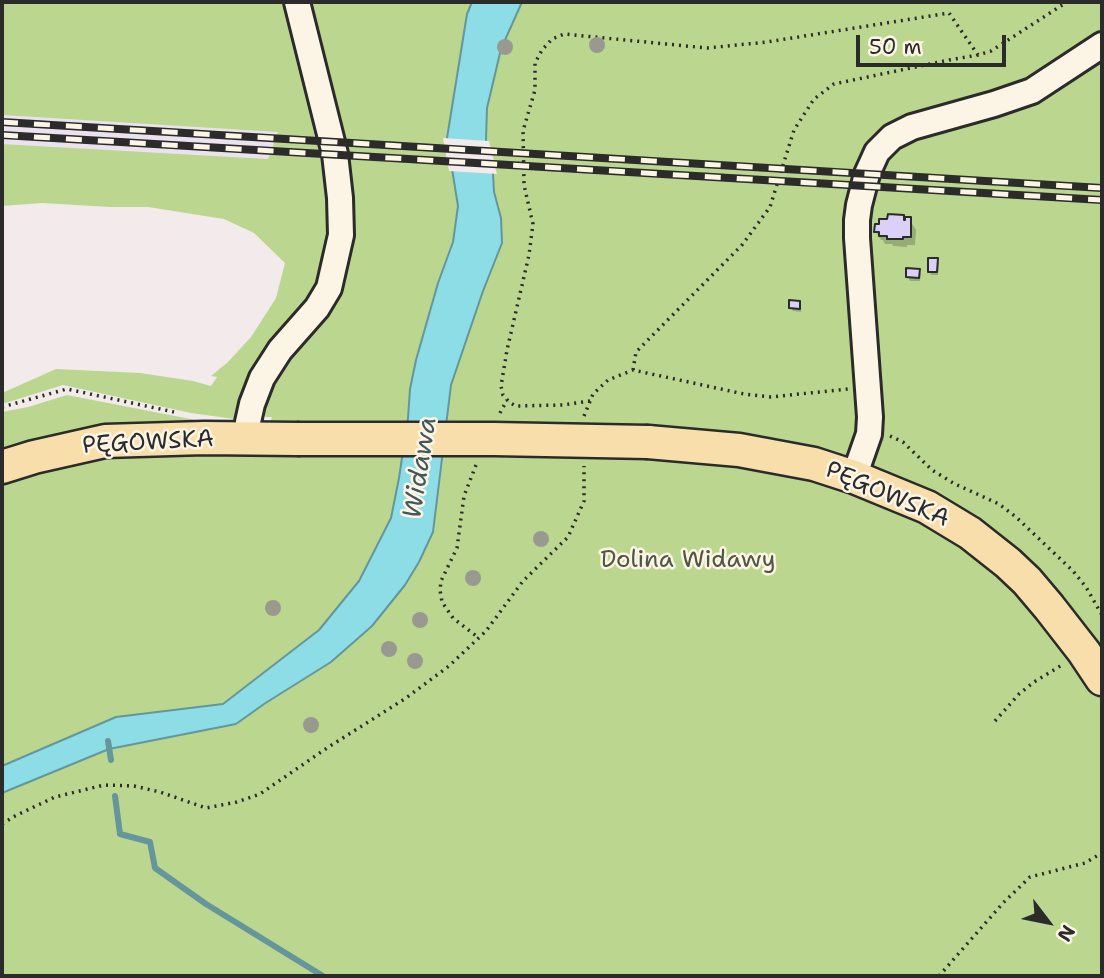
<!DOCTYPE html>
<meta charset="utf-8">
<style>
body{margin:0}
#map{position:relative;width:1104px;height:978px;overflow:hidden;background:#f2eaeb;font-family:"Shantell Sans",sans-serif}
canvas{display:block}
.frame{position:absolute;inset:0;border:4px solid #2b2b2b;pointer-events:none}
.north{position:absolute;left:1013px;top:887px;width:70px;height:70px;-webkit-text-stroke:5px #fcf5e5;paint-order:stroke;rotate:122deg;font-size:19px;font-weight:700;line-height:28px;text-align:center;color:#2b2b2b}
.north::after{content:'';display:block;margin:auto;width:24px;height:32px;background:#2b2b2b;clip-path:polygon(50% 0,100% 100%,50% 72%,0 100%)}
.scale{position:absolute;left:856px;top:35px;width:150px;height:32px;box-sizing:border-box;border:4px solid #2b2b2b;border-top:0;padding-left:9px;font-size:21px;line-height:24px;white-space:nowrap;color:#2b2b2b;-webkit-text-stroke:5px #fcf5e5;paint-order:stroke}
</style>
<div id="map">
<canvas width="1104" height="978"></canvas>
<div class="frame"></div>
<div class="north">N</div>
<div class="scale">50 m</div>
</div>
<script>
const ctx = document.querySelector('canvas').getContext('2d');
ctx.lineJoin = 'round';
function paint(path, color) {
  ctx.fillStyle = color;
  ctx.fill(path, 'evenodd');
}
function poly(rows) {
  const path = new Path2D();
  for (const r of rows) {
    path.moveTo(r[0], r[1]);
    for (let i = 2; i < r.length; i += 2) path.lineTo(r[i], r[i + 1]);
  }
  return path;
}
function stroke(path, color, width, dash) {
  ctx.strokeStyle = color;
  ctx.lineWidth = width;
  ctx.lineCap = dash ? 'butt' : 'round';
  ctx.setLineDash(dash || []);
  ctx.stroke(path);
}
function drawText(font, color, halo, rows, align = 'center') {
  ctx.font = font + ' "Shantell Sans",sans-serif';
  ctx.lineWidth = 5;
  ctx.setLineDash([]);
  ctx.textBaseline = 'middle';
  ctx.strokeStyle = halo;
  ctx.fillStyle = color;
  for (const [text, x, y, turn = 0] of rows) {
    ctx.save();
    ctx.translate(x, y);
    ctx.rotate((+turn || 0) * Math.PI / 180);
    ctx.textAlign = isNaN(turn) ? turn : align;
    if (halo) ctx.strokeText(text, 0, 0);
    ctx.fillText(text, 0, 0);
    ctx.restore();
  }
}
const built = poly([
 [2,115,321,134,322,162,2,144]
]);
const green = poly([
 [2,2,283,2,309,97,306,2,1102,2,1102,976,2,976,2,480,107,454,249,453,249,455,263,455,265,427,269,426,272,417,266,417,261,411,234,419,191,413,63,385,2,404,2,393,56,369,140,373,193,381,211,386,217,377,211,376,228,362,251,337,276,298,285,263,254,233,224,219,148,207,110,207,42,203,2,206,2,144,268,159,278,132,2,115],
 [67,395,211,423,2,453,2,412,28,407]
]);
const water = poly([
 [472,2,522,2,501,49,487,108,486,140,493,174,494,192,501,218,502,243,483,291,451,385,433,532,419,562,405,585,372,626,331,662,264,704,236,724,109,749,2,793,2,766,116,717,223,704,319,630,359,581,391,518,399,478,408,418,410,389,416,360,438,283,453,242,458,206,447,138,467,14,472,2]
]);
const pier = poly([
 [443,138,489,141,497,174,449,171]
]);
const shadow = poly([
 [903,217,907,224,909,219,916,230,915,245,907,245,907,247,893,246,892,244,885,244,883,240,881,240,876,232],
 [937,260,939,263,938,275,931,275,929,271],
 [919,271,921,274,920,281,910,281,908,277],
 [799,303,801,307,801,312,793,311,791,308]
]);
const stream = poly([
 [108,741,111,760],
 [115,796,120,834,150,842,155,868,206,904,323,976]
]);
const building = poly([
 [888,214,904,215,904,220,905,220,905,217,911,217,911,237,903,237,903,239,887,239,887,236,879,236,879,232,874,232,875,224,879,224,879,219,887,219,888,214],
 [928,258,938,258,937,272,928,272,928,258],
 [906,268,920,269,919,278,906,277,906,268],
 [789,300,800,301,800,309,789,308,789,300]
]);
const path = poly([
 [633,370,636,352,742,245,770,207,794,130,814,99,834,84,949,60,978,55,991,51,1067,2],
 [590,401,563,405,516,406,509,402,503,395,501,386,507,350,529,255,533,224,524,185,523,131,535,90,535,63,542,50,552,39,564,34,707,48,767,42,949,13,978,55],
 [2,407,67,389,174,412],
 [500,413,507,400],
 [584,416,593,394,608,380,633,370,744,394,771,397,848,389],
 [890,436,903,442,932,470,955,484,999,504,1016,517,1073,571,1086,587,1102,615],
 [476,465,464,496,457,548,441,581,440,590,442,602,453,618,479,638],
 [995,721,1019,694,1034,682,1062,665],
 [2,824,15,816,55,797,104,785,134,786,160,792,206,808,237,802,260,794,327,748,406,698,449,666,486,631,523,581,568,537,584,501,584,466],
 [939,976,1003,903,1030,877,1085,863,1102,853]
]);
const minor = poly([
 [249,439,248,422,252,404,262,378,280,350,317,308,329,288,341,235,340,198,335,154,297,2],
 [854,477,869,434,870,417,857,238,857,220,859,205,867,174,877,152,892,137,912,127,994,104,1032,91,1102,45]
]);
const major = poly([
 [648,442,739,450,814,464,854,477,927,507,970,533,1008,563,1027,581,1049,607,1084,652,1102,679],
 [2,467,34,457,105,441,204,438,297,439]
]);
const rail = poly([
 [2,122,1102,188],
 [2,135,1102,200]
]);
const majorBridge = poly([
 [297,439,494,439,648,442]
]);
const trees = [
 [597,45],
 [505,47],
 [541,539],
 [473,578],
 [273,608],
 [420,620],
 [389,649],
 [415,661],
 [311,725]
];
const streetNames = [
 ["PĘGOWSKA",148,443,-3],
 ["PĘGOWSKA",887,495,23]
];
const parkNames = [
 ["Dolina Widawy",688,561]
];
const waterNames = [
 ["Widawa",421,468,-81]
];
paint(built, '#ebe2ef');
paint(green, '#bbd78f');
paint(water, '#8cdde5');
stroke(water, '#65969b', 2);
paint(pier, '#f2eaeb');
paint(shadow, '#0003');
stroke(stream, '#65969b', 6);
paint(building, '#dad0f8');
stroke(building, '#2b2b2b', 2);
stroke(minor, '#2b2b2b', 30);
stroke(major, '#2b2b2b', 37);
stroke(path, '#2b2b2b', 3.5, [2, 5]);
stroke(minor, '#fcf5e5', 24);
stroke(major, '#f8deab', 32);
stroke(rail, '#2b2b2b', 8);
stroke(rail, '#fcf5e5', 5, [16]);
stroke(majorBridge, '#2b2b2b', 37, []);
stroke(majorBridge, '#f8deab', 32);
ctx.fillStyle = '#98998f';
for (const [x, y] of trees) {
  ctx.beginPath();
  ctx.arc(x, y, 8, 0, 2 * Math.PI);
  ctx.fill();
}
drawText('24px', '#2b2b2b', '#fcf5e5', streetNames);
drawText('24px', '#4f5644', '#fcf5e5', parkNames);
drawText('italic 26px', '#43585a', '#fcf5e5', waterNames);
</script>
